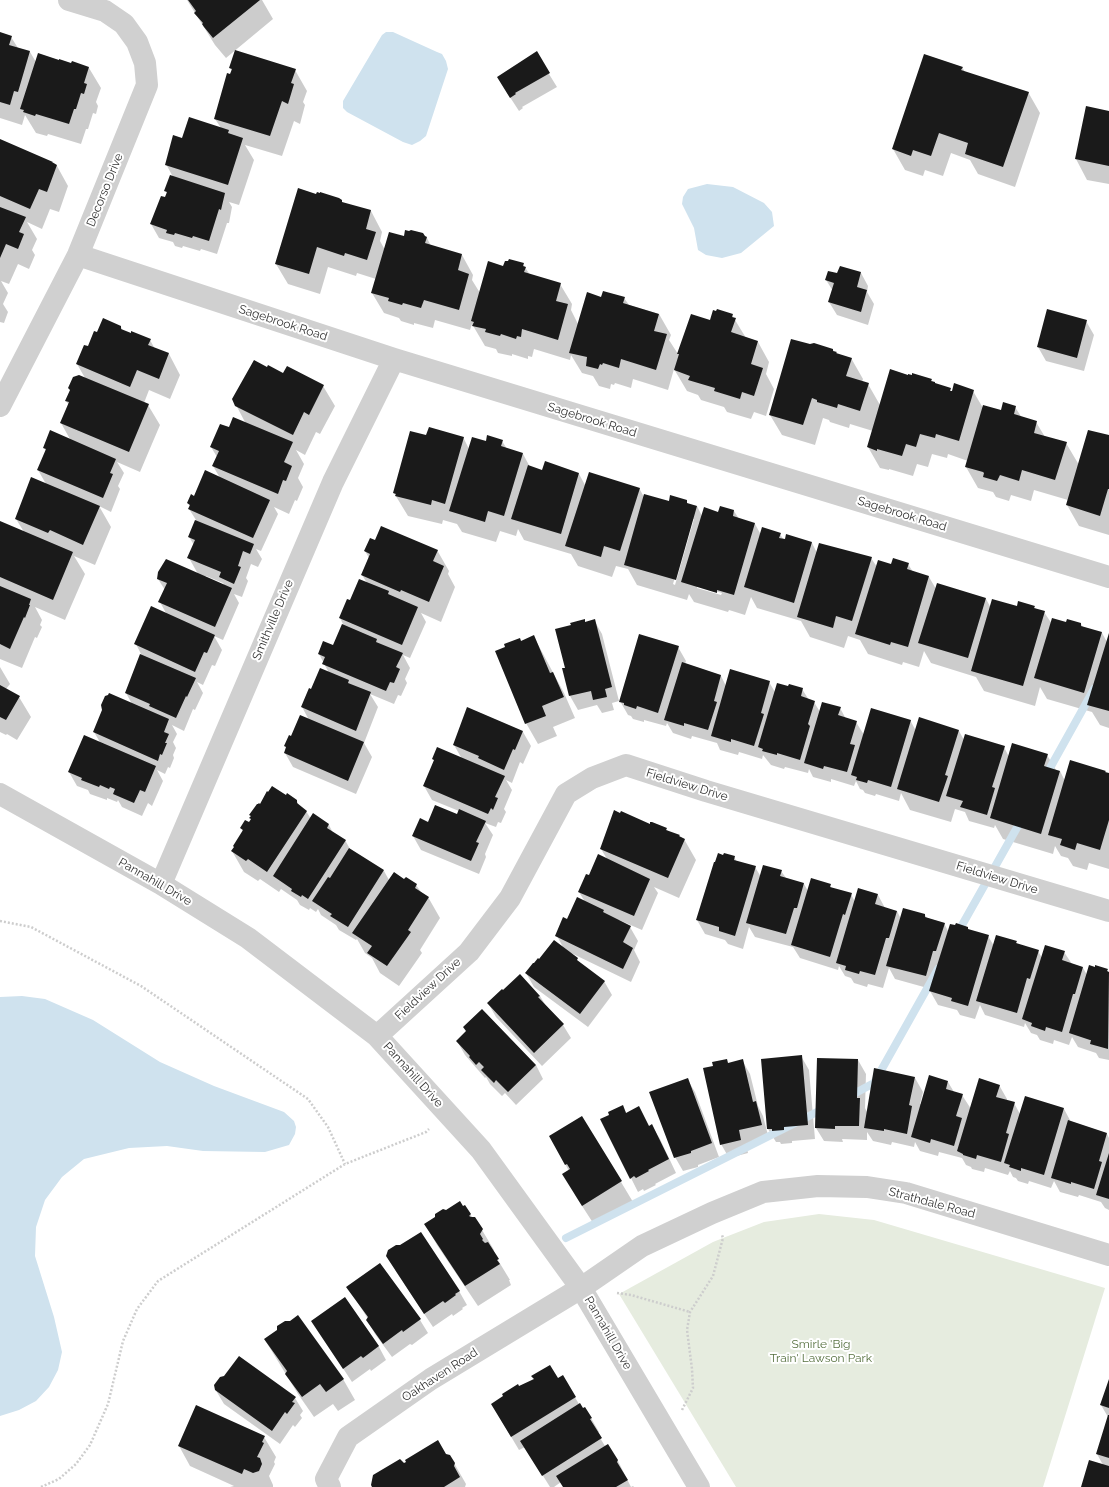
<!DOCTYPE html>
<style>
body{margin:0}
canvas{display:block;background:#fff}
</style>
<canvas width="1109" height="1487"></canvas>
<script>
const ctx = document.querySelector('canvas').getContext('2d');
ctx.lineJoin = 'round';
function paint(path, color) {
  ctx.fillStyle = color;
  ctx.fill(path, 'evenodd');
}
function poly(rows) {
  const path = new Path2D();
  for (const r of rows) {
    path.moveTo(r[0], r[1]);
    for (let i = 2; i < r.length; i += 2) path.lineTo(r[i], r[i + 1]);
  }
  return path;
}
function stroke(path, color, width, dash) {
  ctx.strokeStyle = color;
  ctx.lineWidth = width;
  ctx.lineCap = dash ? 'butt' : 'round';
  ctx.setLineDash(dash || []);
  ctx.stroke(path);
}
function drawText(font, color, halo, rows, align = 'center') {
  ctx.font = font + ' Raleway,sans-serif';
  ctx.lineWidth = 4;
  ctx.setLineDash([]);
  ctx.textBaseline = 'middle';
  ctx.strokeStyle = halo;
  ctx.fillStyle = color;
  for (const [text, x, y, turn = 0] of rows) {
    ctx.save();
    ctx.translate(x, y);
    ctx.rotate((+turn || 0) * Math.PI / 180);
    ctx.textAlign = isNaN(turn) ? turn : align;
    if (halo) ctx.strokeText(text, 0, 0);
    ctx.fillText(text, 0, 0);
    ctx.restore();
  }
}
const green = poly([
 [819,1214,874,1220,1105,1288,1043,1487,736,1487,619,1294,713,1242,723,1238,764,1222]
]);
const water = poly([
 [386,32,393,32,437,52,442,54,446,61,448,69,426,136,420,141,412,145,403,142,347,112,343,108,343,101,382,35],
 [707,184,733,187,764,203,772,212,774,226,741,253,722,258,706,255,698,250,694,228,682,204,683,197,688,189],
 [22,996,45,999,93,1020,160,1062,214,1086,284,1112,294,1121,296,1127,295,1134,289,1145,265,1152,203,1151,167,1146,129,1148,84,1159,62,1177,45,1200,36,1227,35,1256,54,1317,62,1352,58,1370,49,1387,36,1401,19,1410,0,1416,0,997]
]);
const shadow = poly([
 [187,0,262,0,273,19,226,58,215,45],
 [0,33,11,37,18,48,30,52,36,62,72,64,72,62,89,68,101,88,96,102,98,106,96,114,93,113,88,129,86,129,81,144,48,134,47,136,36,133,25,115,22,125,0,118],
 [536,53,557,87,522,107,523,108,519,111,506,91],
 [962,67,965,72,1028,92,1040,113,1015,187,978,174,970,160,951,153,943,176,925,170,923,176,905,170,893,149],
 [230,68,295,70,307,91,303,102,305,105,300,124,294,121,282,156,245,145,254,160,239,205,229,202,232,207,229,223,227,223,217,254,201,249,200,251,183,246,182,248,175,246,173,242,159,238,151,224,165,198,167,194,166,191,173,177,166,164,183,139,221,128,215,119,232,71],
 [1086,108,1109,112,1109,184,1087,180,1076,159],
 [0,140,57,166,68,186,59,212,50,209,42,229,27,222,37,239,32,250,35,255,29,269,18,264,9,284,1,281,8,293,3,304,8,312,4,323,0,322],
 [341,201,343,203,371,211,382,232,380,241,385,250,404,238,427,238,431,246,462,255,473,275,472,280,480,293,504,267,523,264,530,275,560,284,572,304,571,310,578,324,602,298,624,298,629,305,659,314,671,335,669,340,678,354,692,315,710,321,732,315,746,338,758,342,769,362,766,374,774,389,766,416,754,412,751,419,727,412,724,407,701,400,698,395,687,391,674,369,668,390,633,379,631,388,615,383,614,385,611,384,610,389,599,386,593,376,582,373,571,355,570,360,534,349,532,357,528,356,528,359,512,354,512,356,498,353,496,349,485,346,472,324,470,330,435,320,433,328,414,323,414,325,401,321,399,318,384,313,372,293,376,279,357,273,356,276,328,267,320,294,288,284,276,264],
 [861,273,868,286,867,292,874,304,868,325,837,315,829,302,833,291,826,280,838,275],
 [1086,321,1094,335,1084,371,1046,361,1038,347],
 [121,327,123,331,150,340,155,349,169,354,180,375,170,399,149,390,144,403,148,405,160,425,140,472,117,462,124,473,118,486,120,489,111,512,99,506,111,527,95,565,74,556,85,574,65,620,35,607,42,620,40,625,42,627,37,638,35,637,22,668,0,659,0,522,24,532,16,519,46,484,38,470,46,451,44,448,71,441,61,423,69,405,66,401,85,378,77,364,89,348],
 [833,350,837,354,851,358,863,379,862,382,868,384,880,405,909,376,931,380,936,384,950,389,952,393,973,391,983,408,1001,411,1015,407,1022,418,1036,422,1045,437,1066,443,1079,465,1109,436,1109,535,1079,526,1067,505,1068,500,1034,490,1031,501,1011,495,1009,501,996,497,993,492,978,488,966,467,968,461,948,454,947,458,932,454,928,467,917,464,913,476,889,469,889,470,880,468,868,447,873,431,850,424,849,428,830,422,829,420,823,418,815,445,782,435,770,415],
 [283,374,323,386,335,406,320,434,316,432,305,455,296,450,304,464,298,478,303,487,297,501,295,500,289,514,274,507,278,514,261,551,256,549,262,559,258,567,251,564,246,578,248,581,242,597,234,594,239,603,223,640,214,636,222,650,215,666,212,665,203,685,197,682,203,693,195,710,193,709,184,731,172,725,177,734,173,742,176,748,173,755,174,758,170,768,168,767,165,774,157,770,163,781,152,806,148,803,142,816,122,807,118,800,117,802,107,798,107,800,90,794,88,790,77,786,69,772,101,744,94,732,132,704,126,693,142,656,136,644,167,615,160,602,165,590,158,579,198,574,189,558,194,545,189,537,196,520,189,509,190,507,188,503,194,497,220,478,213,466,217,457,211,447,229,428,246,424,236,405],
 [206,576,223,583,225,586,205,577],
 [427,436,463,437,469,449,486,442,502,441,507,449,523,454,530,467,543,471,546,462,579,474,585,485,639,488,644,497,669,502,686,501,688,504,697,506,702,516,734,511,739,519,755,524,761,535,780,534,785,542,812,543,817,553,871,558,877,567,908,564,913,572,929,577,936,589,986,599,991,608,1034,607,1036,609,1044,612,1052,624,1081,624,1083,627,1102,633,1107,642,1109,636,1109,728,1100,725,1092,712,1047,699,1040,687,1035,706,984,691,976,677,931,663,924,651,919,667,903,662,902,665,868,654,860,640,848,636,844,648,810,637,801,621,757,608,751,597,745,615,729,610,728,612,694,602,689,594,687,600,637,585,628,569,616,566,612,577,578,566,571,554,524,540,518,529,516,536,500,531,496,542,462,532,457,524,443,520,442,524,408,516,394,493],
 [692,519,694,519,675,585,673,584],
 [697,586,722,593,721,595,697,588],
 [376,541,437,550,449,571,448,574,455,587,441,622,421,613,426,622,410,658,403,655,410,668,405,679,407,683,401,696,398,695,394,704,370,694,378,707,364,743,372,757,356,794,293,767,285,753,291,737,309,720,302,707,312,690,329,673,319,654,333,646,344,626,340,618,350,601,367,583,362,575,369,558,365,551],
 [584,620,586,623,594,620,602,634,619,701,612,703,614,710,602,713,597,705,578,710,570,696,563,669,566,668,572,626],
 [534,637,564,693,575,718,553,727,557,736,538,744,526,723,521,642],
 [678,647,686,661,685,664,721,676,726,686,769,682,775,692,802,689,809,700,814,702,820,712,840,708,846,719,856,722,864,735,910,720,916,731,959,731,964,740,1004,747,1009,757,1047,755,1056,770,1060,771,1065,781,1105,772,1109,775,1109,869,1089,863,1087,870,1073,866,1068,858,1061,856,1055,846,1053,854,1003,839,995,825,994,828,969,821,965,812,955,809,951,822,910,810,901,793,899,801,876,794,875,796,865,793,863,790,860,789,856,781,854,786,831,779,831,782,813,777,809,769,808,773,785,767,784,769,771,765,763,755,762,759,739,752,738,755,720,750,717,743,692,736,691,739,673,733,667,723,666,726,644,720,644,722,633,719,631,716,628,715,620,701],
 [0,667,10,684,6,689,19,697,31,717,17,740,7,734,6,735,0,732],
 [468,708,523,732,531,746,523,764,520,762,512,783,506,780,512,790,504,809,506,812,501,823,498,822,496,827,485,823,493,835,485,854,486,857,479,874,421,850,413,836,428,823,458,816,459,811,432,800,424,786,435,762,433,759,462,759,454,745],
 [272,788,297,801,299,806,306,811,311,819,329,825,333,833,345,840,350,849,384,871,389,880,405,880,416,885,421,892,428,897,440,918,420,950,422,953,399,986,380,973,372,958,365,953,357,939,356,940,339,930,336,925,321,915,318,909,316,912,310,908,309,910,300,905,297,900,281,889,279,892,260,879,258,881,244,872,232,851,243,832,241,828,249,823,252,820,250,815,261,805,268,792],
 [650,825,666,829,669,832,684,839,696,860,679,898,654,887,658,893,642,930,619,920,619,921,630,927,638,941,634,950,640,962,631,982,571,953,580,964,604,981,612,995,588,1027,534,987,526,973,564,949,557,936,568,920,585,902,579,892,589,877,607,859,601,849],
 [734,857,737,862,755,867,761,877,781,871,786,878,804,884,808,891,830,885,832,889,851,894,855,902,878,895,885,908,897,911,901,919,925,915,927,918,944,923,948,931,968,928,969,931,988,936,994,946,1016,942,1018,945,1038,951,1042,958,1064,952,1072,964,1083,968,1087,975,1107,970,1109,973,1109,1060,1099,1058,1096,1053,1078,1047,1072,1037,1069,1045,1054,1040,1053,1044,1040,1040,1037,1035,1031,1033,1025,1023,1024,1027,985,1015,980,1005,975,1019,960,1015,957,1010,938,1005,930,991,931,989,895,979,889,968,883,988,868,984,867,987,854,983,851,978,845,976,839,966,838,970,800,958,793,947,755,937,749,927,743,949,728,944,725,940,705,934,697,920],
 [540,996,546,1006,563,1025,571,1038,542,1066,496,1017,488,1003],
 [457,1041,536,1065,543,1079,516,1105,505,1093,502,1096,490,1084,486,1077,485,1078,465,1055],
 [801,1056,809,1070,815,1139,792,1141,792,1143,781,1144,780,1142,776,1142,768,1129],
 [742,1060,750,1074,758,1106,763,1116,769,1139,746,1144,748,1153,729,1158,721,1144,728,1064],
 [858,1060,866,1074,865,1108,867,1112,915,1078,923,1092,920,1104,922,1104,948,1082,954,1092,962,1095,971,1109,999,1085,1007,1099,1007,1101,1014,1103,1020,1114,1064,1109,1071,1122,1107,1134,1109,1138,1109,1210,1105,1208,1101,1202,1079,1195,1078,1197,1060,1192,1054,1181,1051,1188,1029,1181,1028,1184,1018,1181,1016,1178,1013,1177,1010,1171,1008,1175,985,1168,984,1172,972,1169,971,1167,966,1165,962,1158,939,1152,938,1156,920,1151,915,1142,914,1147,892,1142,891,1145,873,1141,867,1132,867,1140,842,1139,843,1142,824,1141,816,1128],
 [687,1079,695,1092,719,1157,698,1165,698,1167,683,1171,675,1157],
 [622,1106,627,1114,639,1107,649,1127,652,1126,660,1139,676,1173,655,1184,656,1185,644,1191,643,1189,638,1192,631,1178],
 [582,1117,633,1202,595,1226,575,1195,569,1171,550,1136],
 [446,1211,470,1214,482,1230,494,1250,493,1252,510,1280,509,1280,511,1285,478,1306,437,1245,425,1224],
 [380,1264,420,1320,428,1333,412,1345,410,1344,392,1357,375,1334,367,1320,368,1319,348,1287],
 [395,1270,459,1291,467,1305,462,1308,463,1309,453,1316,452,1314,433,1327],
 [345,1299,379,1347,386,1360,371,1371,370,1369,352,1382,312,1321],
 [265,1340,343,1379,355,1400,338,1411,333,1404,314,1417,298,1394],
 [562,1376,582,1409,591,1418,599,1432,597,1433,605,1446,608,1445,618,1461,631,1487,633,1486,634,1487,564,1487,561,1482,554,1487,550,1487,525,1447,519,1450,500,1418,519,1387,558,1379],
 [1109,1381,1109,1487,1082,1487,1103,1465,1097,1454,1108,1417,1101,1405],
 [215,1389,295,1398,303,1411,300,1415,302,1418,295,1427,293,1425,280,1444,224,1404],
 [264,1437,276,1457,274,1462,275,1464,269,1476,273,1485,273,1487,230,1487,234,1486,190,1466,179,1446],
 [445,1454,450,1456,466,1484,465,1487,373,1487,403,1464]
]);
const stream = poly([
 [1045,777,1094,689],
 [957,934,1023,817],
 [848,1097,874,1083,938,969],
 [566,1238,825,1108]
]);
const building = poly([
 [188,0,260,0,213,38,204,27,202,24,203,23,194,13,196,11],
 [0,32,12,36,9,45,30,51,18,92,14,91,10,105,0,102],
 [235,50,296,69,291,83,294,84,288,104,282,101,270,136,214,119,227,73,230,74,232,69,229,68],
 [537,51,550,73,515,93,516,94,510,98,497,77],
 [38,53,59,60,59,59,71,63,72,61,89,67,84,83,87,84,84,94,81,93,76,109,74,109,69,124,36,114,35,116,23,112,24,110,20,109],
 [924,54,963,67,961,70,1029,92,1003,167,965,154,968,143,939,133,931,156,913,150,911,156,892,149],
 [1086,106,1109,111,1109,166,1075,159],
 [189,117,229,130,228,133,243,138,228,185,165,165,173,135,182,138],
 [0,139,53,162,52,162,57,165,47,192,39,189,30,209,0,196],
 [170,175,225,193,221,210,219,209,209,241,193,236,192,238,175,233,174,235,166,233,167,230,150,224,161,196,165,197,167,192,164,191],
 [298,188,316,194,317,192,320,193,320,192,339,198,342,200,342,202,371,210,366,229,376,232,367,260,345,253,344,256,317,247,309,274,275,264],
 [0,207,26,217,19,232,24,234,18,249,6,244,0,258],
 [405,230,409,231,411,230,423,233,425,236,427,237,425,243,462,254,458,270,469,274,459,310,424,300,421,308,403,303,402,305,388,301,389,298,371,293,389,232,404,236],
 [509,259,524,263,523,266,526,267,524,272,561,283,556,301,568,304,558,340,522,329,521,337,517,336,516,339,501,334,500,336,485,332,486,329,472,326,474,322,471,321,488,261,503,266,505,261,508,261],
 [840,266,861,272,857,287,867,290,861,312,828,302,834,283,825,280,828,271,837,273],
 [603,291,625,297,623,303,659,314,654,331,667,334,656,370,621,359,619,368,603,363,602,365,600,364,598,369,586,366,587,357,569,353,587,292,601,297],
 [717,309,733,314,732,317,736,318,731,332,758,341,751,364,763,368,754,396,742,392,740,399,714,391,715,388,688,380,690,376,674,370,679,354,677,354,691,314,710,320,713,310,716,311],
 [1047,309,1087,320,1077,358,1037,347],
 [103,318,121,326,121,329,131,333,131,331,151,339,148,345,169,353,159,379,137,370,130,387,76,364,84,345,88,346,94,331,97,332],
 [791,339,810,344,814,343,833,349,833,351,837,352,836,353,852,358,846,376,869,383,860,411,838,404,837,408,817,402,817,400,812,398,803,425,769,415],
 [254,360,267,367,268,365,283,373,287,366,324,385,309,415,304,412,293,435,235,406,232,399],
 [890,369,908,375,908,374,912,375,912,373,932,379,931,381,935,382,935,383,951,388,950,391,952,391,954,383,974,390,959,441,936,434,935,438,920,434,916,447,906,444,902,456,877,449,877,451,867,447],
 [79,375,149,404,129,452,60,423,69,402,65,401,70,390,68,388,73,377],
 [1003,402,1016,406,1014,414,1037,421,1034,433,1067,442,1055,480,1022,470,1019,481,1000,475,997,481,983,477,984,473,983,472,965,467,983,405,1001,410],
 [233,417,293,442,284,462,292,466,286,481,283,480,278,494,212,466,219,451,210,447,220,424,229,427],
 [429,427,464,437,445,504,432,500,431,505,395,496,396,494,393,493,410,431,426,435],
 [50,430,116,459,110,473,113,474,103,498,37,470,46,449,43,448],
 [1088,430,1109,435,1109,489,1108,489,1100,516,1066,505],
 [487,435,503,440,501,446,523,453,504,516,488,511,485,522,449,511,472,437,486,441],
 [545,461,579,473,561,534,511,519,528,465,542,470],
 [205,470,270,500,253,538,188,509,190,505,187,503,191,494,194,496],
 [589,472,640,488,620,551,604,546,601,557,565,546],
 [31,477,100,506,83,545,50,530,48,533,15,519],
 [644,494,669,501,670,495,687,500,687,503,697,506,676,580,624,565],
 [720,506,734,510,733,516,755,523,734,595,717,590,717,593,681,582,704,507,718,512],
 [195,520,254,544,250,554,243,551,238,566,241,567,234,584,219,577,221,572,187,558,195,540,188,537],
 [0,521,73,552,53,600,0,577],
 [381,526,438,550,433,561,444,566,429,602,401,590,400,592,361,575,370,554,364,551,370,538,375,540],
 [762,527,781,533,779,538,785,539,786,534,812,542,794,603,744,587],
 [819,543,872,557,852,621,836,616,833,628,797,617],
 [893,558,909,563,907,569,929,576,908,647,891,642,890,645,855,634,878,560,891,564],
 [166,559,232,588,215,627,158,602,167,583,157,579,158,572],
 [359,579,389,591,388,594,418,607,402,645,339,618,347,599,350,600],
 [937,583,986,598,968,658,918,643],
 [0,586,31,599,29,605,30,605,25,618,24,617,10,649,0,644],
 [992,599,1017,606,1018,601,1035,606,1034,608,1045,611,1023,686,971,671],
 [151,606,215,635,207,653,204,652,195,672,134,644],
 [1052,618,1066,622,1067,619,1081,623,1081,626,1102,632,1084,693,1034,678],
 [585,619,585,622,595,619,612,687,605,689,607,697,593,700,591,691,569,696,562,668,565,668,555,629,571,625,570,623],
 [342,624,377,639,376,642,403,653,396,667,400,669,394,683,390,682,386,691,322,664,325,657,318,654,323,641,333,645],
 [1109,633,1109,711,1087,705],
 [639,634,679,646,658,713,637,706,636,709,624,705,624,703,619,702],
 [534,635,550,673,553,672,564,697,542,706,546,716,525,724,495,651,505,647,504,644,520,638,521,641],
 [140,654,196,678,187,697,186,696,176,718,149,706,150,704,125,693],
 [682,662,721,675,714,701,717,702,708,730,684,723,684,726,664,720],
 [320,668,349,680,348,683,371,692,356,731,301,707,309,688,311,689],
 [730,669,770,681,761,713,764,714,754,746,731,739,731,742,711,736],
 [777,683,788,686,789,684,803,688,801,696,815,701,808,724,810,726,800,760,777,753,777,755,762,751,763,749,758,747],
 [0,685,20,696,6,720,0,717],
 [109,693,169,719,164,732,169,734,165,743,167,743,162,755,160,754,158,761,93,732,102,710,101,705,105,696,108,695],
 [822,702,841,707,838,715,857,721,850,744,855,745,847,772,824,766,823,769,804,763],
 [467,707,523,731,515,750,513,749,504,770,478,758,479,756,453,745],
 [871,708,911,720,891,787,868,780,867,783,856,780,857,777,851,775],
 [300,715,364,742,348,781,284,753,286,747,284,746,289,735,291,736],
 [919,717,959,730,945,775,948,776,939,802,897,789],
 [965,734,1005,746,992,787,995,788,987,815,960,807,963,801,946,796],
 [84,735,156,766,145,792,140,790,134,803,113,794,115,789,110,787,109,789,100,785,99,787,81,780,82,778,68,772],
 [1012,743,1048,754,1044,766,1060,771,1041,834,990,818],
 [437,747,505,776,495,797,498,798,493,810,491,808,488,814,423,786,434,760,432,759],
 [1070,760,1106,771,1105,772,1109,773,1109,820,1100,850,1077,843,1075,850,1060,845,1062,839,1048,835],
 [272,786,286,795,287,793,297,800,297,803,307,811,267,872,248,859,246,861,231,851,234,847,233,846,243,830,240,828,245,820,249,822,251,819,249,818,251,816,249,815,257,804,258,804,259,803,260,804,267,791,268,792],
 [435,805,457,814,459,809,486,821,476,842,479,843,471,861,412,836,420,818,428,822],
 [614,810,620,813,621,811,650,824,650,822,652,822,667,828,666,830,680,835,679,836,685,839,668,878,600,849],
 [313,813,329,824,327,828,346,840,308,899,302,895,301,897,291,891,292,889,273,876],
 [349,848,384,870,348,927,330,916,332,914,312,901,328,877,330,878],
 [718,853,723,855,724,853,735,856,734,860,756,866,735,936,719,931,719,927,696,920,714,862,715,862],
 [598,854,650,879,634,916,578,892,586,874,589,875],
 [763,865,782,870,780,876,804,883,797,908,794,908,786,934,746,923],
 [394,872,404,879,406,877,417,884,415,888,429,897,408,930,411,932,387,966,367,953,372,946,352,933],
 [811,878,831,884,830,887,852,893,845,915,843,914,830,957,791,945],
 [858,888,878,894,875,904,897,911,889,938,886,938,875,975,860,971,859,974,845,970,846,966,836,963],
 [577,897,604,910,603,912,631,926,623,942,633,948,623,969,555,936,563,917,567,919],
 [903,908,925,914,925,917,945,923,936,951,933,951,926,976,886,966],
 [956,923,968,927,968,929,989,935,968,1006,951,1001,952,998,929,991,950,924,955,925],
 [996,935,1017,941,1016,943,1039,950,1030,979,1027,978,1017,1013,976,1001],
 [554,940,578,958,577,960,605,981,580,1014,525,973,533,963,534,963,538,958,539,959],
 [1045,945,1065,951,1062,960,1083,967,1075,994,1073,994,1062,1032,1046,1027,1045,1031,1031,1026,1032,1023,1022,1019],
 [1089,965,1095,967,1095,965,1108,969,1107,971,1109,972,1108,1049,1090,1044,1091,1040,1090,1040,1069,1033],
 [520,974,540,996,538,997,564,1024,534,1053,487,1003,502,989,503,990],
 [482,1009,536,1065,508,1092,496,1080,494,1083,481,1070,484,1067,479,1062,476,1065,469,1057,470,1056,456,1041,466,1031,463,1027],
 [802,1055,808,1125,784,1127,784,1130,772,1131,772,1129,767,1129,761,1059],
 [817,1058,858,1059,857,1098,860,1098,859,1126,835,1126,835,1129,815,1128],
 [727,1059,728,1063,743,1059,753,1102,756,1101,762,1125,739,1130,741,1140,720,1145,703,1068,713,1066,712,1062],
 [874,1068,915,1077,909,1105,912,1106,907,1134,884,1129,884,1131,864,1128],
 [929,1075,948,1081,946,1089,963,1094,956,1116,962,1118,954,1146,931,1139,930,1143,911,1137],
 [688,1078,712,1143,691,1151,691,1153,674,1158,649,1092],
 [979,1078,1000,1085,996,1097,1015,1102,1006,1133,1009,1134,1001,1162,977,1155,976,1159,963,1155,963,1154,957,1151],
 [1025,1096,1064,1108,1044,1175,1021,1168,1021,1171,1009,1167,1010,1165,1004,1163],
 [623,1105,626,1113,639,1106,649,1126,652,1124,669,1159,648,1170,649,1171,636,1178,634,1176,630,1179,600,1119,609,1115,608,1112],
 [582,1116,622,1181,582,1206,562,1174,570,1169,567,1164,565,1165,549,1136],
 [1068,1120,1107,1133,1099,1161,1102,1162,1094,1189,1071,1182,1071,1184,1051,1178],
 [1109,1153,1109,1199,1096,1195],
 [460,1201,463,1206,465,1205,471,1214,469,1216,471,1217,475,1217,483,1229,480,1234,483,1239,482,1240,485,1243,488,1242,499,1259,497,1260,500,1264,465,1286,424,1224,435,1217,435,1214,443,1209,446,1210],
 [421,1232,460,1291,455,1294,456,1295,445,1303,443,1301,424,1314,386,1256,388,1250,396,1245,400,1245],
 [380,1263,421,1319,403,1332,402,1330,383,1344,366,1320,368,1317,346,1287],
 [345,1297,379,1346,363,1358,361,1356,343,1369,311,1321],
 [298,1315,344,1379,326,1392,320,1384,302,1397,285,1374,287,1371,264,1339,277,1330,277,1326,285,1321,290,1321],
 [239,1356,296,1397,292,1402,295,1403,287,1414,285,1412,272,1431,215,1390,214,1385,220,1377,224,1376],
 [550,1365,558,1378,563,1375,576,1397,511,1437,491,1404,503,1396,502,1394,518,1384,519,1386,534,1379,531,1376],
 [1109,1379,1109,1408,1100,1405],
 [580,1403,583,1408,585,1407,592,1418,590,1419,602,1438,542,1476,520,1441],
 [196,1405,265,1436,262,1442,264,1443,257,1457,260,1458,262,1464,259,1471,253,1473,244,1469,242,1474,178,1446],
 [1108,1415,1109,1415,1109,1458,1096,1454],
 [438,1440,446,1454,450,1455,455,1463,454,1466,460,1477,444,1487,372,1487,371,1485,373,1475,400,1459,404,1463,406,1462,405,1460],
 [608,1444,618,1460,617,1462,628,1480,616,1487,563,1487,556,1476],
 [1089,1460,1109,1466,1109,1487,1081,1487]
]);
const path = poly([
 [0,921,31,927,141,986,308,1099,328,1127,345,1164],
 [617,1293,631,1295,690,1312],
 [682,1410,693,1388,692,1369,687,1330,690,1312,713,1276,723,1238,722,1235],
 [41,1487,59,1479,76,1464,90,1445,108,1404,123,1341,137,1309,158,1281,345,1164,426,1132,429,1129]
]);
const minor = poly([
 [78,255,394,359,1109,577],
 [0,406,78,255,147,85,145,63,137,42,124,24,105,11,69,0],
 [0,794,161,884,248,938,377,1036,481,1150,581,1288,699,1487],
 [161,884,333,482,394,359],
 [377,1036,469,952,510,898,566,794,592,778,626,765,706,791,1109,911],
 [330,1487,326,1479,348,1437,431,1379,581,1288,642,1246,712,1213,763,1192,818,1186,867,1187,906,1193,1109,1255]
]);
const streetNames = [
 ["Decorso Drive",105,190,-68],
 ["Sagebrook Road",283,323,18],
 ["Sagebrook Road",592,420,17],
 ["Sagebrook Road",902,514,17],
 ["Smithville Drive",273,620,-67],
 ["Fieldview Drive",687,785,17],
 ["Fieldview Drive",997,878,17],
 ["Pannahill Drive",155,882,30],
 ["Fieldview Drive",428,989,-43],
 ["Pannahill Drive",413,1075,48],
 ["Strathdale Road",932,1203,15],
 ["Pannahill Drive",608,1333,60],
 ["Oakhaven Road",440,1375,-33]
];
const parkNames = [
 ["Smirle 'Big",821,1344],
 ["Train' Lawson Park",821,1358]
];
paint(green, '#e6ecdf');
paint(water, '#cfe2ee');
paint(shadow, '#0003');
stroke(stream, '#cfe2ee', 8);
paint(building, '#1a1a1a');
stroke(path, '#cdcdcd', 2.5, [2, 2]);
stroke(minor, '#d0d0d0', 22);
drawText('12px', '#333', '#fff', streetNames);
drawText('12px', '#56703f', '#fff', parkNames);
</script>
